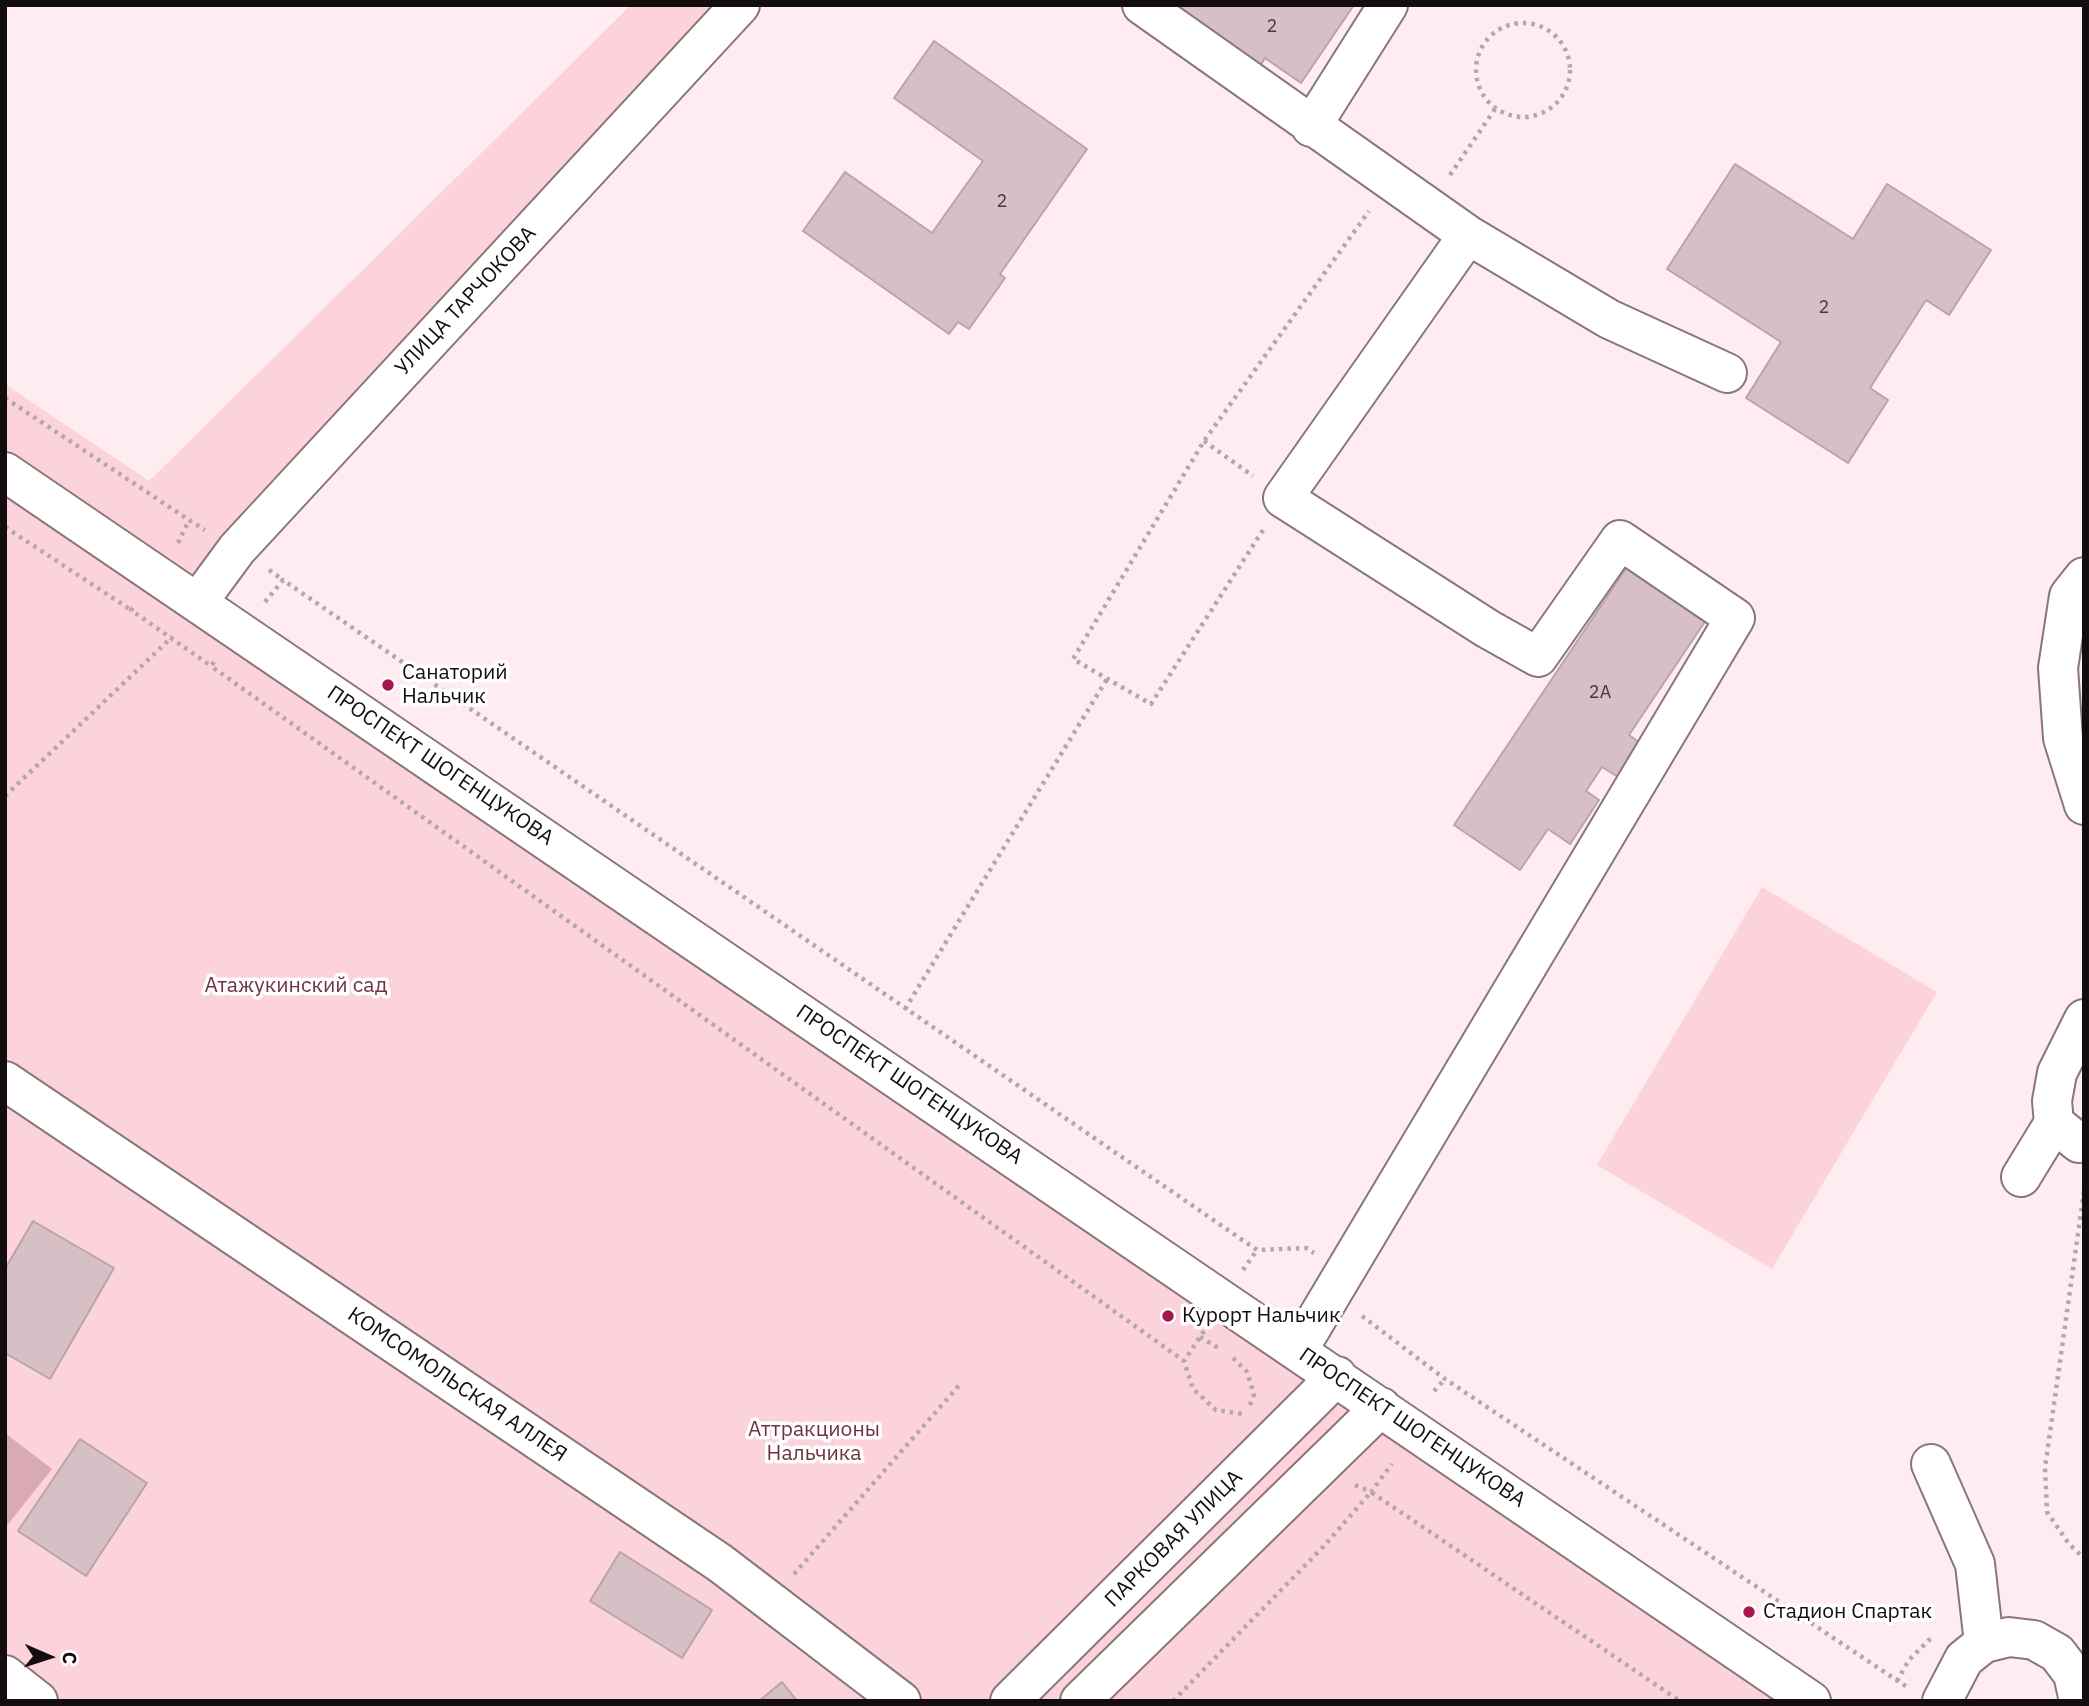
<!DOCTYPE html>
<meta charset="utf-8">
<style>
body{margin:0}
#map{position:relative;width:2089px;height:1706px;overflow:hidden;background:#ffecf0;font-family:"IBM Plex Sans",sans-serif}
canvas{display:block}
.frame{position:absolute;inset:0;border:7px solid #140d0f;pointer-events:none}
.north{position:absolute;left:14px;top:1622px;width:70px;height:70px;-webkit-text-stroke:5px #fff;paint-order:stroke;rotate:93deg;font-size:19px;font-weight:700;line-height:28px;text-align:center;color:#140d0f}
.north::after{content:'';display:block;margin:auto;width:24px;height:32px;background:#140d0f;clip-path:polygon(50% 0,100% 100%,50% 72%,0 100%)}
</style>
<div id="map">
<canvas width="2089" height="1706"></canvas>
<div class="frame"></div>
<div class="north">С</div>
</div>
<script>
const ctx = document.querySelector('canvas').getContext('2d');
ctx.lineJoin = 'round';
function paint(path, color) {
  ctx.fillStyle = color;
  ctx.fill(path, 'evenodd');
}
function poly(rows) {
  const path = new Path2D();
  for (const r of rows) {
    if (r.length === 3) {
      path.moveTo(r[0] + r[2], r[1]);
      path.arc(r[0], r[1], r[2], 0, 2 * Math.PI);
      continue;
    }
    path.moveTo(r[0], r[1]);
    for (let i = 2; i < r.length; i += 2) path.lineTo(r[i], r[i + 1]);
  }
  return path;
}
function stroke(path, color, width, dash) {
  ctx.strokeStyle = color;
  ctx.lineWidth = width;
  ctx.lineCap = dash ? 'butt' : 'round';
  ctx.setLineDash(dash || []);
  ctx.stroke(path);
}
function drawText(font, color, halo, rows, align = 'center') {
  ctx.font = font + ' "IBM Plex Sans",sans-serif';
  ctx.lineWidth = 7;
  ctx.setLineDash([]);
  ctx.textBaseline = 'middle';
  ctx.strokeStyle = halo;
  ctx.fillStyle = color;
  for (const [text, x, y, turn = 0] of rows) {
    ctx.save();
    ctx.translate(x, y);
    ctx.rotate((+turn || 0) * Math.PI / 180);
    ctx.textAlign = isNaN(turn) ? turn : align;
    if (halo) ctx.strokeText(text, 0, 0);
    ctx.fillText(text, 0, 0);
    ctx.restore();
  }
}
const green = poly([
 [631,5,740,5,198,602,1811,1701,5,1701,5,384,149,481],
 [1762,887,1937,992,1772,1269,1597,1165]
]);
const water = poly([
 [5,1433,52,1469,5,1528]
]);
const building = poly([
 [1173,5,1354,5,1301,83,1265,58,1258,69,1173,5],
 [934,41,1087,149,1000,274,1005,278,969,329,958,322,949,334,803,231,845,172,932,233,983,161,894,98,934,41],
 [1735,164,1853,239,1887,184,1991,250,1949,315,1926,300,1870,388,1888,400,1848,463,1746,398,1781,342,1667,269,1735,164],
 [1629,564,1708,617,1629,735,1640,743,1618,777,1602,767,1586,791,1599,800,1570,844,1548,829,1520,870,1454,825,1629,564],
 [33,1221,114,1268,50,1379,5,1353,5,1269,33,1221],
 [80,1439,147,1483,86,1576,18,1531,80,1439],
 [620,1552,712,1610,682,1658,590,1601,620,1552],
 [782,1682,797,1701,759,1701,782,1682]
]);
const path = poly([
 [1523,70,47],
 [1450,175,1495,109],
 [5,398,189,520],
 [1204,441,1253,476],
 [5,527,131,610],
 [1263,530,1151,704,1073,659,1204,441,1369,211],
 [178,543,189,520,205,530],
 [269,570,283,580],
 [265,602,283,580,1257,1250,1306,1248,1314,1253],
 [133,608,131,610,211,666],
 [214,662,211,666,1184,1361],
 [5,796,172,637],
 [905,1009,1107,679],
 [2084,1191,2045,1468,2047,1512,2069,1544,2084,1558],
 [1243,1270,1257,1250],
 [1362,1316,1445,1379,1907,1687],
 [1204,1331,1184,1361,1193,1389,1216,1410,1244,1414],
 [1200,1337,1220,1349],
 [1233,1358,1247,1372,1254,1394,1249,1408],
 [1434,1391,1445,1379],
 [1355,1485,1371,1492,1392,1464],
 [794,1574,962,1382],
 [1897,1681,1909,1660,1931,1638],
 [1173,1701,1324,1546,1371,1492,1680,1701]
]);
const minor = poly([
 [1142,5,1468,235,1609,319,1727,373],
 [1311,127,1388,5],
 [5,472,1811,1701],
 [2084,577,2069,596,2058,668,2063,738,2084,805],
 [198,602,237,549,740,5],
 [5,1081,720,1563,901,1701],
 [2079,1143,2054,1123,2052,1101,2057,1073,2084,1019],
 [2021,1177,2054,1123],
 [1298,1350,1735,618,1620,540,1538,657,1488,629,1283,498,1468,235],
 [1931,1464,1975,1564,1984,1643],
 [5,1675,38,1701],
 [1010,1701,1337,1376],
 [1080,1701,1381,1407],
 [1942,1701,1964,1659,1984,1643,2009,1637,2034,1640,2057,1653,2073,1674,2079,1701]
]);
const markers = [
 [388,685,7,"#a81651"],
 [1168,1316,7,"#a81651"],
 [1749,1612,7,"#a81651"]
];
const numberNames = [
 ["2",1272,27],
 ["2",1002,202],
 ["2",1824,308],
 ["2А",1600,693]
];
const streetNames = [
 ["УЛИЦА ТАРЧОКОВА",466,301,-47],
 ["ПРОСПЕКТ ШОГЕНЦУКОВА",440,766,34],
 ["ПРОСПЕКТ ШОГЕНЦУКОВА",909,1085,34],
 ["КОМСОМОЛЬСКАЯ АЛЛЕЯ",457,1385,34],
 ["ПРОСПЕКТ ШОГЕНЦУКОВА",1412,1428,34],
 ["ПАРКОВАЯ УЛИЦА",1174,1539,-45]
];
const poiNames = [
 ["Санаторий",402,673],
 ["Нальчик",402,697],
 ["Курорт Нальчик",1182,1316],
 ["Стадион Спартак",1763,1612]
];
const parkNames = [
 ["Атажукинский сад",296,986],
 ["Аттракционы",814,1430],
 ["Нальчика",814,1454]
];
paint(green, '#fcd3db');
paint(water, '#d9a9b4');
paint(building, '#d6c0c5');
stroke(building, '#b9a4a8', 2);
stroke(minor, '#8a767a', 42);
stroke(path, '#b5a6a9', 4.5, [3.5, 5]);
stroke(minor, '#fff', 38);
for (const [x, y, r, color] of markers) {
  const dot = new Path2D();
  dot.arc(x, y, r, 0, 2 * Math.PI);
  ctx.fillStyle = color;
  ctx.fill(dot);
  stroke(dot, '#fff', 2.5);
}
drawText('18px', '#443a3c', null, numberNames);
drawText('21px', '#140d0f', '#fff', streetNames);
drawText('21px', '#140d0f', '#fff', poiNames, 'left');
drawText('21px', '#6f3343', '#fff', parkNames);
</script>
